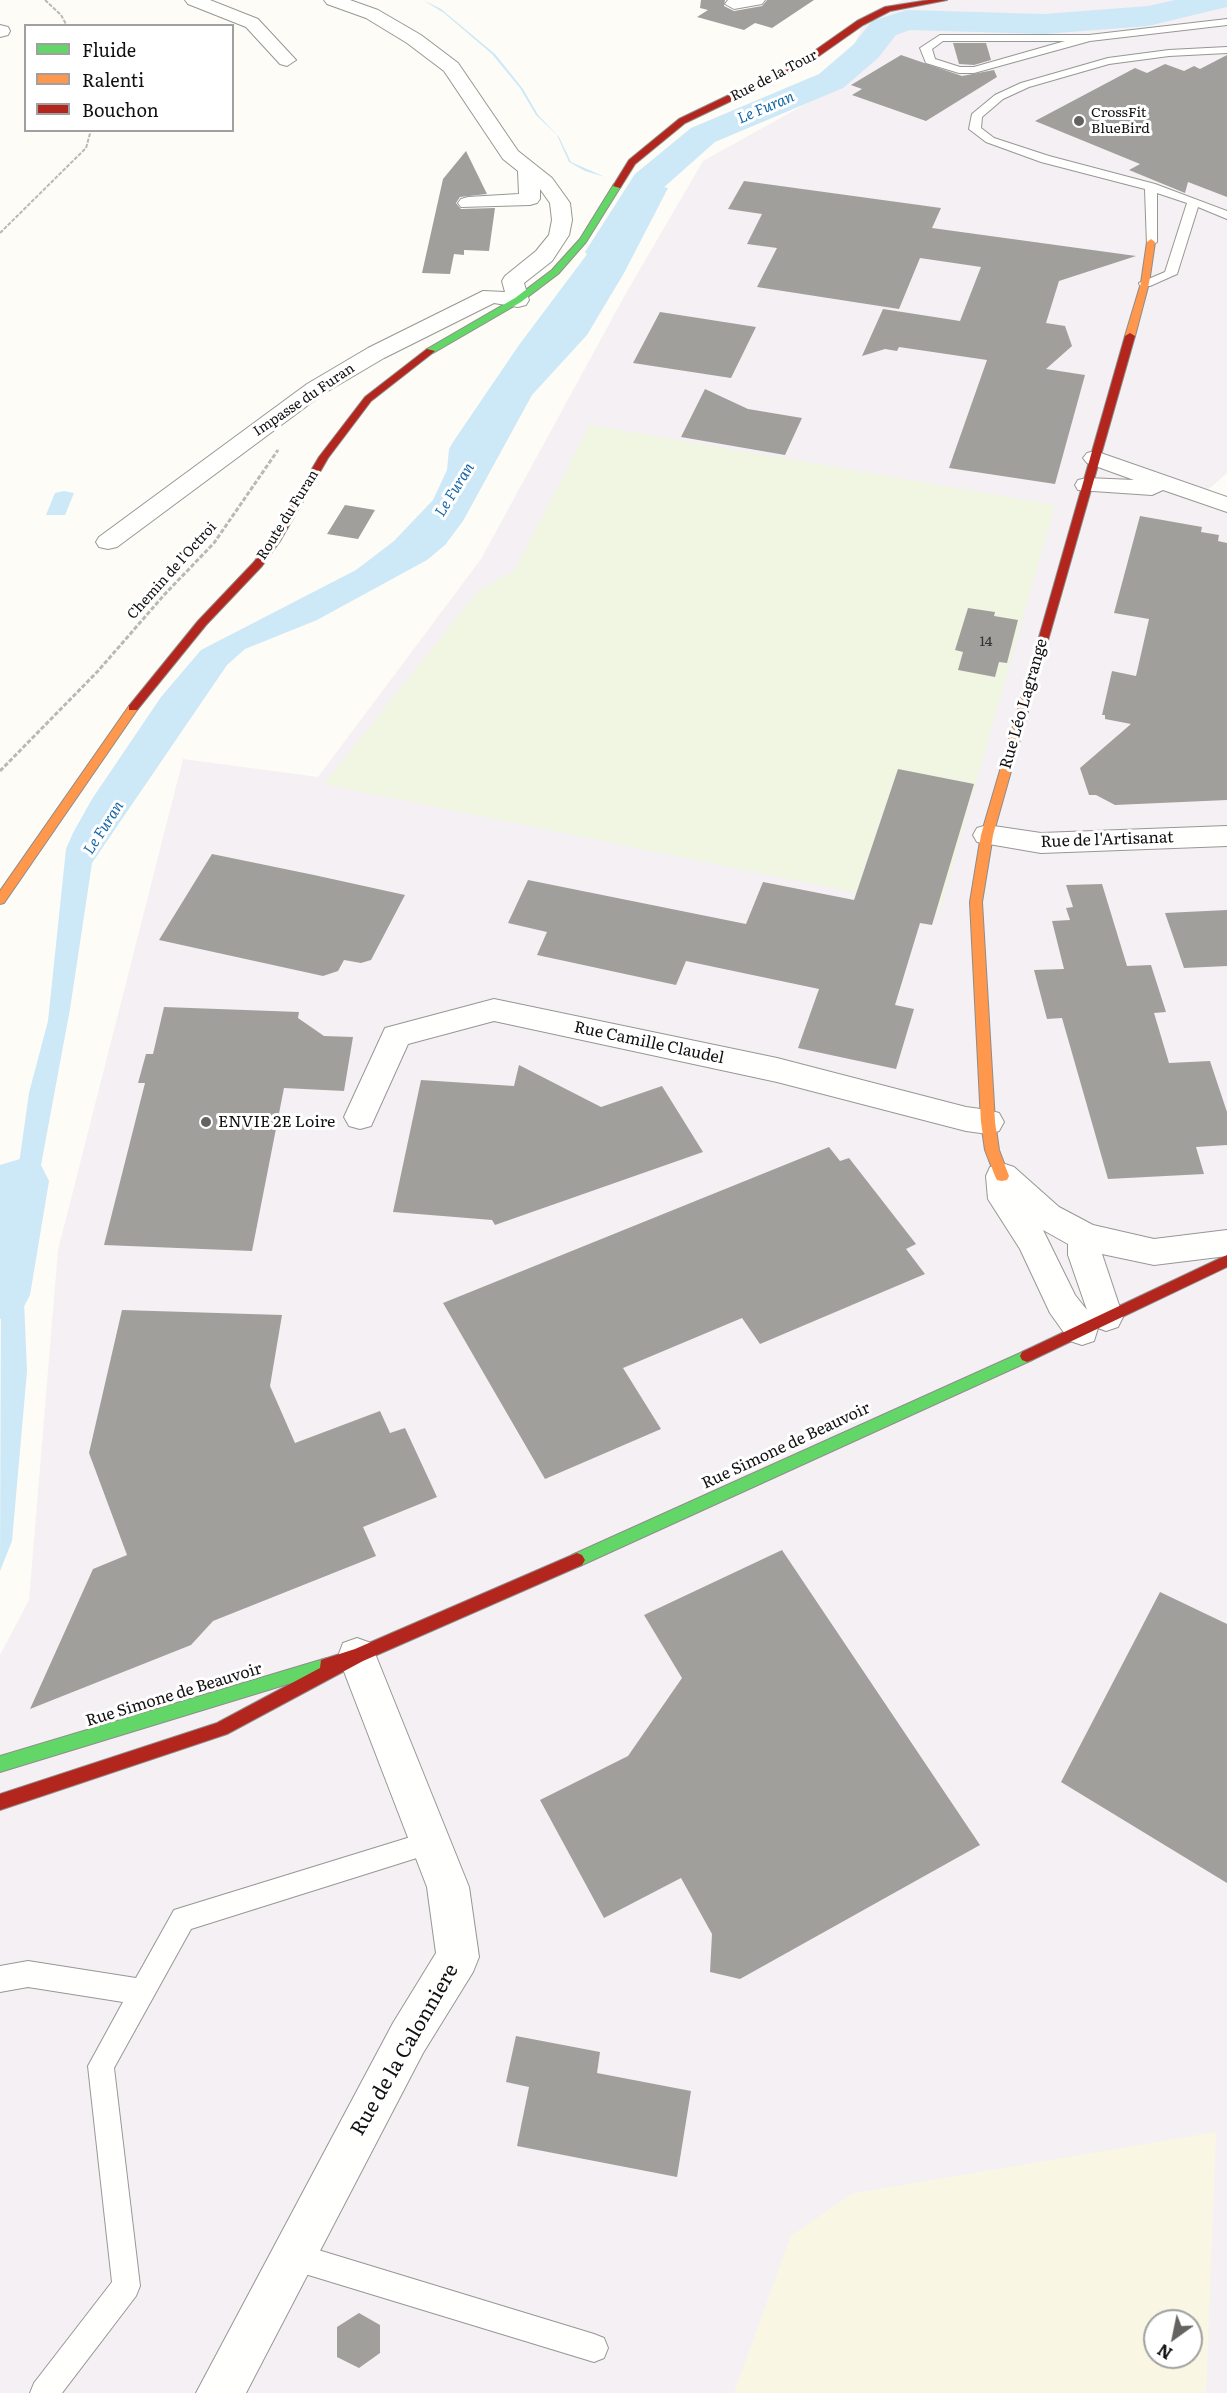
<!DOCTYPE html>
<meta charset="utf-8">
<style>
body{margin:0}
#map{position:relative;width:1227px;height:2393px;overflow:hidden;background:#fdfcf7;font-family:Literata,serif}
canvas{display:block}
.legend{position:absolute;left:24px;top:24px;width:210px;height:108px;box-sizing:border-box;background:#fff;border:2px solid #a0a0a0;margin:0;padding:8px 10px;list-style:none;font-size:18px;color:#111}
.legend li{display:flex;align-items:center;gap:12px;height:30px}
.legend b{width:30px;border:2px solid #a0a0a0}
.north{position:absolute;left:1143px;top:2309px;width:60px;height:60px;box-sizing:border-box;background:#fff;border:2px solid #a0a0a0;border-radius:50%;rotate:213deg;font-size:16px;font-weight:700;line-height:24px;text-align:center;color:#111}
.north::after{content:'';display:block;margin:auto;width:21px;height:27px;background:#646362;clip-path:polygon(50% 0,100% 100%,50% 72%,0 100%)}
</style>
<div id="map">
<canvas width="1227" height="2393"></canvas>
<ul class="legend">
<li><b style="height:8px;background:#63d668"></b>Fluide</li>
<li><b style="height:8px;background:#ff974d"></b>Ralenti</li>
<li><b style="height:8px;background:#b3261e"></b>Bouchon</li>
</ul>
<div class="north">N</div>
</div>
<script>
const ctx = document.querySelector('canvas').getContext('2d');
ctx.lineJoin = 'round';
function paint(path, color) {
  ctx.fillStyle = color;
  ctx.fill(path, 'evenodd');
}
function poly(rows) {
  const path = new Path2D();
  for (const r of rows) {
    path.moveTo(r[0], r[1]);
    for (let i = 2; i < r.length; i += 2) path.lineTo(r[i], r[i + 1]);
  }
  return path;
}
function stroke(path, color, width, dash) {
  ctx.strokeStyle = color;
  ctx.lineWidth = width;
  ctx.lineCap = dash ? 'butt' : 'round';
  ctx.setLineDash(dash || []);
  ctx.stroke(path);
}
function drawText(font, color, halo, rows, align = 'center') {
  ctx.font = font + ' Literata,serif';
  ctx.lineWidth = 6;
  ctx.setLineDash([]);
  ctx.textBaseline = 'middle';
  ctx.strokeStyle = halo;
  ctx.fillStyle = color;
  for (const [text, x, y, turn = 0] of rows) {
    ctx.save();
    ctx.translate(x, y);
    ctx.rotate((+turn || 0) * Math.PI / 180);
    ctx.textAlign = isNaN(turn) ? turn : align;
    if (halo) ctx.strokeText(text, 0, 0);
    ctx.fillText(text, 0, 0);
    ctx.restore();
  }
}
const industrial = poly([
 [903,0,1227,0,1227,473,1194,502,1227,513,1227,2393,0,2393,0,1655,29,1600,58,1250,183,759,318,777,481,559,625,295,703,161,829,91,860,33,861,20],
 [1155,2321,1191,2321,1191,2357,1155,2357]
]);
const farmland = poly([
 [1216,2132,1206,2393,734,2393,791,2236,851,2194],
 [1155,2321,1191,2321,1191,2357,1155,2357]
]);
const pitch = poly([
 [590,425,1055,505,940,910,324,784,478,591,514,571]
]);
const water = poly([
 [423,0,441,9,495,54,523,89,538,115,559,137,571,162,605,177,585,171,569,162,557,135,536,115,520,88,492,54,444,13],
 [633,181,668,188,624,273,587,335,532,395,463,521,445,545,427,560,317,620,245,649,227,665,92,863,70,1009,36,1192,23,1278,27,1371,12,1541,0,1571,1,1292,29,1093,48,1021,66,849,73,833,92,799,161,697,201,650,356,570,394,541,433,500,447,470,449,449,453,442,519,345,600,237],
 [64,491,74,493,65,515,46,515,55,493]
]);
const river = poly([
 [1175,0,1227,0,1227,7,1148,26,1044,34,910,30,896,35,878,58,843,88,715,142,662,189,617,260,604,263,591,260,585,252,635,174,691,128,819,74,854,44,872,21,907,10,1044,14,1148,6,1175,0],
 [20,1159,41,1165,49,1181,30,1295,21,1312,0,1319,0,1165,20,1159]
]);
const building = poly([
 [701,0,725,0,724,6,734,11,762,6,767,0,814,0,772,28,755,23,744,30,697,17,708,10,700,8],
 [953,43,986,43,991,60,974,65,959,64],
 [901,55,962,76,994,70,997,77,926,121,852,95,862,89,851,85],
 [1227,55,1227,197,1188,182,1185,193,1129,170,1140,164,1035,121,1135,68,1147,73,1165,64,1184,71,1194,66,1200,69],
 [466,151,487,194,460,197,456,203,461,209,495,208,489,251,464,250,464,255,454,254,450,274,422,273,443,179],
 [744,181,941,208,932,228,1136,256,1059,281,1046,323,1065,326,1072,346,1046,369,1085,375,1055,484,949,468,987,360,899,347,897,351,885,349,862,356,883,309,960,321,981,267,920,258,899,309,757,287,777,248,747,244,762,214,728,209],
 [660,312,756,327,731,378,633,363],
 [705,389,748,409,802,418,785,455,681,437],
 [345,505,375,510,358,539,327,534],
 [1140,516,1202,527,1201,532,1219,535,1218,541,1227,543,1227,800,1115,805,1096,795,1089,795,1080,768,1131,724,1105,719,1105,715,1102,715,1112,671,1136,676,1149,619,1114,613],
 [968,608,995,612,994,616,1018,620,1007,663,999,662,995,677,958,670,963,652,955,650],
 [898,769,974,784,932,925,920,923,895,1005,914,1009,896,1069,798,1048,819,989,686,961,676,985,537,955,547,932,508,923,528,880,746,924,763,882,854,900],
 [212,854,314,875,405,895,371,960,361,963,344,960,338,971,323,976,159,940],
 [1102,884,1127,966,1151,965,1166,1012,1154,1013,1169,1063,1210,1061,1227,1112,1227,1145,1196,1147,1204,1174,1108,1179,1062,1018,1047,1019,1034,970,1064,969,1052,921,1070,920,1066,908,1073,907,1066,885],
 [1227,910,1227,966,1184,968,1165,913],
 [164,1007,299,1012,298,1018,324,1036,353,1037,344,1091,284,1088,252,1251,104,1245,145,1083,138,1083,146,1054,153,1054],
 [519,1065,601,1107,662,1086,703,1152,495,1225,492,1220,393,1212,421,1080,514,1086],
 [829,1147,840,1161,849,1158,916,1244,906,1249,925,1274,760,1344,742,1318,623,1368,661,1429,545,1479,443,1303],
 [122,1310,282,1315,270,1386,295,1443,380,1411,390,1433,405,1428,437,1497,363,1527,376,1556,213,1621,191,1645,30,1709,93,1569,127,1555,89,1453],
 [782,1550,980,1845,740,1979,710,1972,712,1934,681,1878,604,1918,540,1800,628,1756,682,1678,644,1615],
 [1160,1592,1227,1624,1227,1883,1061,1782],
 [516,2036,600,2052,597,2073,691,2091,677,2177,517,2146,529,2087,506,2082],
 [359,2313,380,2325,380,2353,359,2368,337,2357,337,2327]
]);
const pathFar1 = poly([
 [45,0,61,15,67,26],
 [0,233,86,148,91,130]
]);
const path = poly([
 [0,771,98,671,164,595,214,543,278,450]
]);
const lane = poly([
 [1227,19,1227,25,1090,41,974,73,959,73,926,63,920,48,940,35,1089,35,1227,19],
 [943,41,1065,41,974,67,960,67,935,59,932,49,943,41],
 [1227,47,1227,53,1169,56,1109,64,1029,87,1003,99,982,117,981,128,994,138,1049,156,1155,184,1227,211,1227,219,1198,207,1177,274,1150,286,1140,286,1139,283,1165,272,1187,203,1157,193,1157,242,1151,246,1147,245,1145,189,1041,162,986,142,969,129,972,114,995,95,1021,83,1108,58,1169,50,1227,47],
 [430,1831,439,1835,442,1843,439,1851,191,1929,114,2068,140,2286,136,2296,62,2393,30,2393,34,2383,112,2282,88,2066,123,2002,28,1987,0,1992,0,1966,28,1961,136,1978,174,1910,430,1831],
 [292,2242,594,2334,604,2338,608,2348,604,2358,594,2362,292,2270,282,2266,278,2256,282,2246,292,2242]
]);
const street = poly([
 [185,0,210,0,258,19,296,60,287,66,280,64,246,27,188,4,185,0],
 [324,0,350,0,378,10,421,35,458,63,518,151,552,178,570,203,572,220,569,235,552,261,524,283,529,300,526,305,518,307,494,303,384,358,323,394,117,547,108,549,99,547,96,542,99,537,307,384,368,348,483,291,505,292,502,281,505,276,536,251,549,235,552,220,550,203,540,189,540,199,537,203,530,205,461,207,458,203,461,199,468,197,519,194,518,171,503,159,444,71,407,43,366,18,327,4,324,0],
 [728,0,765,0,762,4,734,9,725,4,728,0],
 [0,25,8,27,10,31,8,35,0,37,0,25],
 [1095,451,1227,497,1227,512,1163,490,1152,495,1078,490,1075,485,1078,480,1087,478,1134,480,1087,463,1083,458,1087,453,1095,451],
 [987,825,1041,833,1227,826,1227,846,1041,853,977,842,973,835,977,828,987,825],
 [494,999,777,1058,966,1107,988,1110,999,1113,1004,1122,999,1131,988,1134,966,1131,777,1082,494,1021,408,1044,371,1126,360,1129,349,1126,344,1117,385,1028,494,999],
 [1002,1163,1014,1167,1059,1207,1093,1225,1154,1239,1227,1230,1227,1256,1154,1265,1102,1254,1123,1317,1118,1327,1106,1331,1098,1328,1094,1341,1082,1345,1070,1341,1050,1313,1020,1249,988,1199,986,1176,990,1167,1002,1163],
 [1043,1230,1068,1244,1068,1255,1087,1310,1075,1295,1043,1230],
 [357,1638,371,1643,376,1656,469,1887,479,1957,473,1972,423,2053,246,2393,196,2393,393,2023,436,1953,427,1887,338,1656,343,1643,357,1638]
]);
const fast = poly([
 [614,184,621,186,586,242,558,274,521,302,433,353,427,353,427,349,515,298,552,270,580,239,614,184],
 [1027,1350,1032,1352,1034,1356,1032,1360,582,1565,577,1567,572,1565,569,1560,572,1555,1027,1350],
 [327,1658,333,1660,335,1665,333,1670,327,1672,0,1772,0,1756,327,1658]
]);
const slow = poly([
 [1151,239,1155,242,1149,283,1135,336,1130,339,1125,336,1141,283,1147,242,1151,239],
 [1034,669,1039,672,993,835,982,902,995,1122,999,1150,1009,1176,1007,1180,1002,1181,997,1180,995,1176,985,1150,981,1122,970,902,981,835,1029,672,1034,669],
 [133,705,138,708,137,710,4,903,0,904,0,891,129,706,133,705]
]);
const jam = poly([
 [929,0,947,0,890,11,863,25,806,65,685,123,635,164,620,188,613,186,629,160,679,119,800,61,857,21,885,7,929,0],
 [1130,333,1135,336,1039,672,1034,675,1030,674,1029,672,1125,336,1130,333],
 [427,349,435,351,371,401,328,458,280,541,262,566,206,625,137,710,129,710,129,706,198,621,254,562,270,540,319,457,365,397,427,349],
 [1227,1255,1227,1267,1032,1360,1027,1362,1022,1360,1020,1356,1022,1352,1227,1255],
 [577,1553,582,1555,585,1560,582,1565,363,1661,227,1734,0,1810,0,1794,217,1723,320,1668,321,1660,355,1649,577,1553]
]);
const markers = [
 [1079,121,6,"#646362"],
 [206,1122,6,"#646362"]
];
const farStreetnames = [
 ["Rue de la Tour",774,76,-27],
 ["Impasse du Furan",304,400,-34],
 ["Route du Furan",288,515,-58],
 ["Chemin de l'Octroi",172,571,-48]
];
const farPoinames = [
 ["CrossFit",1091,113],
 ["BlueBird",1091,129]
];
const numberNames = [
 ["14",986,642]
];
const farWaternames = [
 ["Le Furan",766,108,-23],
 ["Le Furan",455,490,-58],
 ["Le Furan",104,828,-57]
];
const streetNames = [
 ["Rue Léo Lagrange",1024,704,-74],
 ["Rue de l'Artisanat",1107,840,-2],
 ["Rue Camille Claudel",649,1043,12],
 ["Rue Simone de Beauvoir",786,1446,-25],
 ["Rue Simone de Beauvoir",174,1695,-17]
];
const poiNames = [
 ["ENVIE 2E Loire",218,1122]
];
const nearStreetnames = [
 ["Rue de la Calonniere",405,2050,-60]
];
paint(industrial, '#f5f0f3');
paint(farmland, '#f9f7e4');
paint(pitch, '#f0f6e1');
paint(water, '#cde8f7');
paint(river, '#cde8f7');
paint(building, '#a19f9c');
stroke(lane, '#979795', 2);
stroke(street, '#979795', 2);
stroke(fast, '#8e8d8b', 2);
stroke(slow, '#8e8d8b', 2);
stroke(jam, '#8e8d8b', 2);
stroke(pathFar1, '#b9b9b8', 2, [4, 1.5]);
stroke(path, '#b9b9b8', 3, [4.5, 2]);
paint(lane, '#fffffe');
paint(street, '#fffffe');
paint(fast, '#63d668');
paint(slow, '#ff974d');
paint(jam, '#b3261e');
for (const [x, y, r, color] of markers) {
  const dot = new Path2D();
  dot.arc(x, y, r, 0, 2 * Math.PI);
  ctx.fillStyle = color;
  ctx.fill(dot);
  stroke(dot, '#fff', 2);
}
drawText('14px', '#111', '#fff', farStreetnames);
drawText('14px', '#111', '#fff', farPoinames, 'left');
drawText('14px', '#353434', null, numberNames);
drawText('italic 15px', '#1768a6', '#fff', farWaternames);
drawText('16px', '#111', '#fff', streetNames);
drawText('16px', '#111', '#fff', poiNames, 'left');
drawText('20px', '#111', '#fff', nearStreetnames);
</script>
